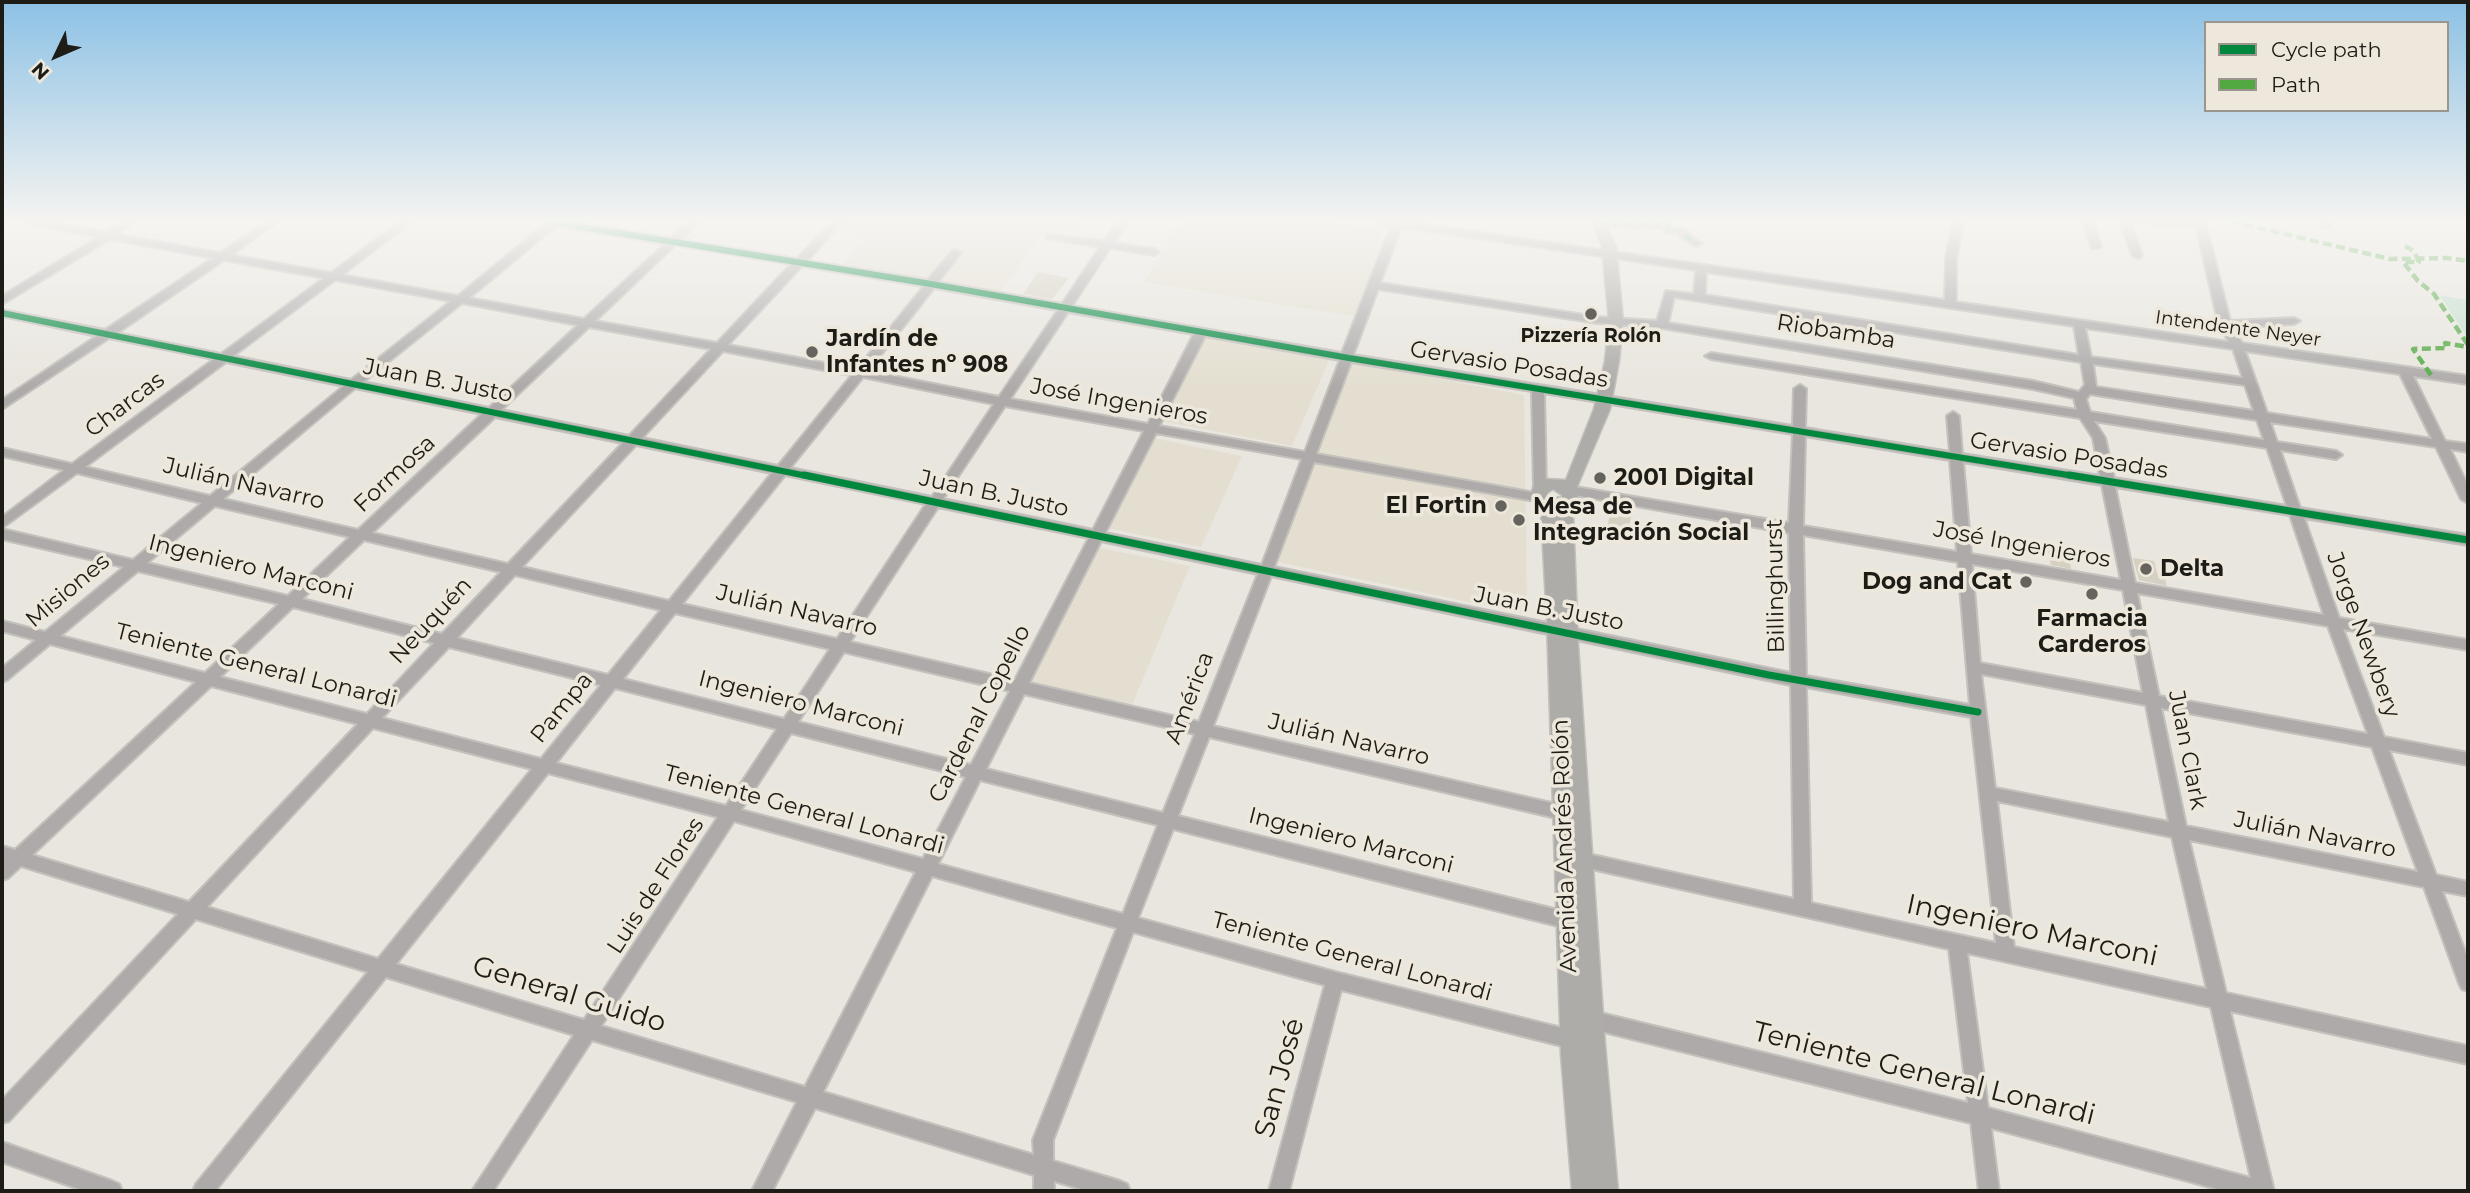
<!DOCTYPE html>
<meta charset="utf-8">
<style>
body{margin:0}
#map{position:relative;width:2470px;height:1193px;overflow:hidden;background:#e9e6df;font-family:Montserrat,sans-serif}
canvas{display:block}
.frame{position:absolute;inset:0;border:4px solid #1d1c17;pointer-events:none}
.legend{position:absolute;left:2204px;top:21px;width:245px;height:91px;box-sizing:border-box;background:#ede8db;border:2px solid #9a968d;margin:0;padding:9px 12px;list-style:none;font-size:21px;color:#1d1c17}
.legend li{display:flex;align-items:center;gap:14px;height:35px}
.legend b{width:35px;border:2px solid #9a968d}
.north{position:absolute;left:21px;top:21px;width:70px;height:70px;-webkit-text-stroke:5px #ede8db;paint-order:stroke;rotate:226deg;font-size:19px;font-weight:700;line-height:28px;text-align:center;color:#1d1c17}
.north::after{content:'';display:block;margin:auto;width:24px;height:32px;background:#1d1c17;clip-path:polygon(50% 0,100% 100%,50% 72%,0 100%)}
</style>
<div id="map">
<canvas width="2470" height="1193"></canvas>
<div class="frame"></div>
<ul class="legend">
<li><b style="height:9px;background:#00873e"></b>Cycle path</li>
<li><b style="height:9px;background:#52a942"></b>Path</li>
</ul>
<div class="north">N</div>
</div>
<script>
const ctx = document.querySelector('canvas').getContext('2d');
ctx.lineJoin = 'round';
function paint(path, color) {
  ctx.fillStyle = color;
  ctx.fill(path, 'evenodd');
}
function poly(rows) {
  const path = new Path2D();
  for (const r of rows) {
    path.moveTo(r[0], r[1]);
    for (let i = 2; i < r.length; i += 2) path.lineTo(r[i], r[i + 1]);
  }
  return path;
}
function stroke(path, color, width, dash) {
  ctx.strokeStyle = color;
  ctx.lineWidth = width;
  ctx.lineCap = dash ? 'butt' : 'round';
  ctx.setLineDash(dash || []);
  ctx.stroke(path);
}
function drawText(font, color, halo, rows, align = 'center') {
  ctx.font = font + ' Montserrat,sans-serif';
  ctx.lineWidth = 7;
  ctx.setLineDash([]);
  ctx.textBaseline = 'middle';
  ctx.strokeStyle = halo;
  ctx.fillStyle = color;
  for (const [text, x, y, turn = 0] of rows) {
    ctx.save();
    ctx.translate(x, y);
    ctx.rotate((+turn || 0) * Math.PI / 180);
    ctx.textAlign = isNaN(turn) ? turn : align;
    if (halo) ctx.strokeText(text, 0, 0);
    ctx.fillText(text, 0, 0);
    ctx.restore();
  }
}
const built = poly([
 [842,221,1082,221,1073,233,1046,229,1000,292,843,264,864,239,831,233],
 [1180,221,1330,221,1384,229,1358,317,1144,282],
 [1202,337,1329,360,1292,446,1157,420],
 [1351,362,1524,395,1527,614,1278,562],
 [1153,438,1242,456,1201,547,1106,528],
 [1095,547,1190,566,1132,705,1029,683]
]);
const green = poly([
 [2439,295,2468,300,2468,338]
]);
const building = poly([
 [1038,272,1069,278,1052,299,1023,294],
 [1619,513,1631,515,1629,533,1607,529,1610,514],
 [2048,551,2069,555,2071,569,2051,565],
 [2133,558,2154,561,2158,576,2164,577,2167,586,2139,580]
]);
const minor = poly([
 [25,221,45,221,106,232,124,221,136,221,117,234,220,253,268,221,279,221,231,255,331,273,401,221,412,221,342,275,458,296,545,224,541,221,563,221,671,238,689,221,700,221,681,240,797,259,833,221,843,221,807,261,928,280,952,251,956,250,961,253,938,282,1062,304,1100,247,1050,239,1046,238,1046,234,1104,241,1118,221,1128,221,1114,243,1154,249,1159,252,1154,255,1110,248,1072,306,1342,353,1391,226,1375,223,1374,221,1400,221,1945,300,1946,259,1953,221,1963,221,1956,259,1956,302,2229,342,2219,325,2196,226,2140,224,2135,221,2205,221,2230,321,2294,318,2300,321,2294,324,2233,328,2242,343,2468,376,2468,384,2413,376,2445,441,2468,444,2468,452,2450,449,2468,486,2468,503,2461,499,2436,447,2270,422,2277,442,2336,451,2342,455,2336,459,2280,450,2300,508,2468,535,2468,545,2304,518,2339,618,2468,640,2468,650,2343,629,2384,737,2468,753,2468,765,2389,750,2436,875,2468,882,2468,896,2442,891,2468,960,2468,991,2462,989,2459,983,2424,887,2189,840,2226,993,2468,1046,2468,1064,2230,1011,2274,1191,2225,1191,1991,1128,1999,1191,1979,1191,1971,1123,1584,1027,1578,1024,1575,1018,1578,1012,1584,1009,1968,1103,1949,949,1583,867,1577,865,1575,860,1577,855,1583,853,1794,899,1791,685,1271,576,1213,726,1569,807,1575,809,1577,814,1575,819,1569,821,1209,737,1178,816,1574,914,1580,917,1583,922,1580,927,1574,930,1173,829,1138,918,1335,972,1578,1032,1585,1035,1587,1041,1585,1047,1578,1050,1341,990,1289,1191,1269,1191,1325,985,1133,932,1053,1140,1053,1161,1120,1181,1127,1184,1130,1191,1088,1191,1054,1181,1054,1191,1034,1191,1034,1175,815,1108,772,1191,752,1191,797,1102,592,1040,493,1191,472,1191,574,1035,386,977,215,1191,193,1191,196,1184,368,972,196,919,9,1121,2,1123,2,1100,178,914,21,866,8,878,2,880,2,863,4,861,2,860,2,846,15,850,196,682,50,644,7,680,2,682,2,668,36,640,2,631,2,621,45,632,124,567,2,539,2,529,133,560,202,503,77,473,2,528,2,517,64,470,2,456,2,448,72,464,214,359,109,338,2,409,2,400,97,336,2,316,2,310,105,330,213,258,110,239,2,304,2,296,99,237,30,224,25,221],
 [556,226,665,244,584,319,469,298,556,226],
 [1401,227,1696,270,1694,294,1666,291,1657,321,1597,317,1380,283,1401,227],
 [675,245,791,264,717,343,595,321,675,245],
 [224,260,324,278,221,354,117,333,224,260],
 [802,266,924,286,857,369,728,345,802,266],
 [1706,272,2074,326,2079,355,1705,295,1706,272],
 [335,280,451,301,351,380,233,356,335,280],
 [934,288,1058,310,999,397,868,371,934,288],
 [1378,289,1597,323,1662,328,2033,389,2074,398,2077,410,1711,353,1705,356,1711,359,2080,418,2093,438,2100,476,1962,454,1959,416,1953,412,1947,416,1950,452,1805,428,1806,389,1800,385,1794,389,1793,426,1353,355,1378,289],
 [1674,297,2081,362,2085,385,2079,392,2033,381,1668,323,1674,297],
 [462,303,578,325,489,408,363,382,462,303],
 [1068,312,1194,334,1148,424,1010,399,1068,312],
 [589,327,711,349,629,436,501,410,589,327],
 [2085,328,2233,349,2243,378,2091,357,2085,328],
 [1205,336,1340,360,1305,452,1159,426,1205,336],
 [723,351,845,374,852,375,778,466,642,438,723,351],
 [2245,351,2400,374,2432,439,2267,413,2245,351],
 [226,362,344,386,210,496,85,467,226,362],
 [1351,362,1532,391,1534,489,1540,493,1546,489,1544,393,1793,434,1789,523,1569,486,1563,490,1569,494,1789,533,1791,673,1274,567,1314,462,1541,502,1548,498,1541,494,1316,454,1351,362],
 [2093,364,2245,385,2254,411,2096,387,2093,364],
 [863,377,994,404,932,497,790,468,863,377],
 [355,388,482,414,358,530,223,499,355,388],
 [2090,394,2257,420,2264,440,2090,412,2086,399,2090,394],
 [1005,406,1144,431,1093,530,943,499,1005,406],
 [495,417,623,443,508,564,372,533,495,417],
 [2094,421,2267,448,2287,506,2114,478,2105,438,2094,421],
 [1156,433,1302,459,1262,565,1105,533,1156,433],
 [1805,436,1950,460,1957,552,1803,526,1805,436],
 [636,445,772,473,669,601,522,567,636,445],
 [1963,462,2102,485,2121,580,1971,554,1963,462],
 [785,475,926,504,837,639,682,604,785,475],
 [2115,487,2290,515,2324,615,2135,583,2115,487],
 [215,506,350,537,288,596,147,563,215,506],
 [938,507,1089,538,1015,680,850,642,938,507],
 [1803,535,1958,562,1970,705,1806,676,1803,535],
 [364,540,501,572,442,634,302,599,364,540],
 [1101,541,1258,574,1199,722,1029,683,1101,541],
 [1972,564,2123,590,2143,693,1980,663,1972,564],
 [138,571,279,604,205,673,60,636,138,571],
 [515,575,661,610,608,675,457,638,515,575],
 [2137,593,2328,626,2368,734,2159,696,2137,593],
 [293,607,434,643,367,714,220,677,293,607],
 [675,613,830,649,784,719,623,679,675,613],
 [449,647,601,685,541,759,382,718,449,647],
 [844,652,1010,691,971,765,798,722,844,652],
 [1981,674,2146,705,2169,822,1995,788,1981,674],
 [211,686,358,724,189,902,32,855,211,686],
 [1806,687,1971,717,1996,943,1811,903,1806,687],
 [615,688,777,729,726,806,556,763,615,688],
 [1024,694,1195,734,1163,813,986,769,1024,694],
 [2161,708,2372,747,2418,872,2186,826,2161,708],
 [373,728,532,769,378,959,207,907,373,728],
 [791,733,966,777,923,859,741,810,791,733],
 [548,773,718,817,584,1020,396,964,548,773],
 [980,780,1158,825,1123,914,938,864,980,780],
 [1997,801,2172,837,2207,989,2014,947,1997,801],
 [734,821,916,872,805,1087,601,1026,734,821],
 [932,876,1117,928,1033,1140,1034,1155,823,1092,932,876],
 [1967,953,2211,1007,2251,1178,1988,1108,1967,953],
 [1596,221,1670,221,1672,227,1682,228,1702,243,1697,246,1693,245,1676,233,1664,232,1662,228,1599,226,1594,223,1596,221],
 [2083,221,2093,221,2101,246,2100,248,2092,248,2091,246,2083,221],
 [2120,221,2130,221,2142,255,2141,257,2137,258,2132,255,2120,221],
 [2319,221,2329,221,2331,225,2330,227,2322,227,2319,221],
 [2,1142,112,1181,119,1184,122,1191,85,1191,2,1162,2,1142]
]);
const major = poly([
 [1592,221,1604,221,1616,247,1623,321,1619,361,1610,409,1576,489,1579,494,1573,514,1578,645,1605,1045,1618,1191,1572,1191,1561,1055,1547,620,1541,511,1531,494,1534,485,1545,479,1566,480,1594,409,1605,361,1609,321,1602,247,1592,221],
 [1553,489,1562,495,1562,498,1551,497,1547,493,1553,489]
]);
const quiet = poly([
 [2231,221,2390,259,2447,258,2468,261],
 [1665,222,1668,230,1678,230,1697,243],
 [1599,223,1666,225],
 [2405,246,2414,251,2419,262,2403,262,2418,281,2434,294,2468,345],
 [2431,375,2413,349,2447,348,2445,343,2468,347]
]);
const cyclewayFar1 = poly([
 [546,221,931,284,1349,358,2080,477],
 [2,313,812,477]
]);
const cycleway = poly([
 [804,475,1769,675,1978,712],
 [2069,475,2468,540]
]);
const markers = [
 [1591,314,7,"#64635d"],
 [812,352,7,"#64635d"],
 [1600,478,7,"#64635d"],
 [1501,506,7,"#64635d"],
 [1519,520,7,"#64635d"],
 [2146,569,7,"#64635d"],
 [2026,582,7,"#64635d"],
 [2092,594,7,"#64635d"]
];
const farStreetnames = [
 ["Intendente Neyer",2238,329,8]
];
const farPoinames = [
 ["Pizzería Rolón",1591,336]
];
const streetNames = [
 ["Riobamba",1836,332,9],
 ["Gervasio Posadas",1509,365,9],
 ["Juan B. Justo",438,381,11],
 ["José Ingenieros",1119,402,10],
 ["Charcas",125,405,-37],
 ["Gervasio Posadas",2069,456,9],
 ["Formosa",395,474,-43],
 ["Julián Navarro",244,484,13],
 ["Juan B. Justo",994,494,12],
 ["José Ingenieros",2022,545,10],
 ["Ingeniero Marconi",251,568,14],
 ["Billinghurst",1776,586,-91],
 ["Misiones",68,591,-40],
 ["Juan B. Justo",1549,609,11],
 ["Julián Navarro",797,611,13],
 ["Neuquén",431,621,-47],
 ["Jorge Newbery",2363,635,70],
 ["Teniente General Lonardi",256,666,14],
 ["América",1190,698,-69],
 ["Ingeniero Marconi",801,704,14],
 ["Pampa",562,708,-51],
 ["Cardenal Copello",980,714,-63],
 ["Julián Navarro",1349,740,13],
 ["Juan Clark",2187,750,79],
 ["Teniente General Lonardi",804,810,15],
 ["Julián Navarro",2315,835,11],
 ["Ingeniero Marconi",1351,841,14],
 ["Avenida Andrés Rolón",1565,846,-92],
 ["Luis de Flores",656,886,-57],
 ["Teniente General Lonardi",1352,957,15]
];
const poiNames = [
 ["Jardín de",826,339],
 ["Infantes nº 908",826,365],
 ["2001 Digital",1614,478],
 ["El Fortin",1487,506,"right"],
 ["Mesa de",1533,507],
 ["Integración Social",1533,533],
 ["Delta",2160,569],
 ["Dog and Cat",2012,582,"right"],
 ["Farmacia",2092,619,"center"],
 ["Carderos",2092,645,"center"]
];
const nearStreetnames = [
 ["Ingeniero Marconi",2032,931,12],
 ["General Guido",569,995,17],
 ["Teniente General Lonardi",1924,1074,14],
 ["San José",1280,1078,-75]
];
paint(built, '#e3decf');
paint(green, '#c5dfce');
paint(building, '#d6d0c2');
stroke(minor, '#c3c1bc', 4);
stroke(major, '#c3c1bc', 3);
paint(minor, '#adaaa9');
paint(major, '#aeaca9');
stroke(quiet, '#52a942', 4.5, [9, 4.5]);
stroke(cyclewayFar1, '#00873e', 6);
stroke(cycleway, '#00873e', 7);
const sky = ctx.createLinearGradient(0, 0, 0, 388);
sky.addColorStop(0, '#8cc1e5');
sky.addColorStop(0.57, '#f5f4f1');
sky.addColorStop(1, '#f5f4f100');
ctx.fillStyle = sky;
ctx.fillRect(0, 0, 2470, 388);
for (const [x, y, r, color] of markers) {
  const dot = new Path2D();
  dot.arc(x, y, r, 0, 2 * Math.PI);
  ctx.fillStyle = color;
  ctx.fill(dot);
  stroke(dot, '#ede8db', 2.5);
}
drawText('19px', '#1d1c17', '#ede8db', farStreetnames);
drawText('bold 19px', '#1d1c17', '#ede8db', farPoinames);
drawText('23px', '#1d1c17', '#ede8db', streetNames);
drawText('bold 23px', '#1d1c17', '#ede8db', poiNames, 'left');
drawText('28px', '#1d1c17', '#ede8db', nearStreetnames);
</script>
